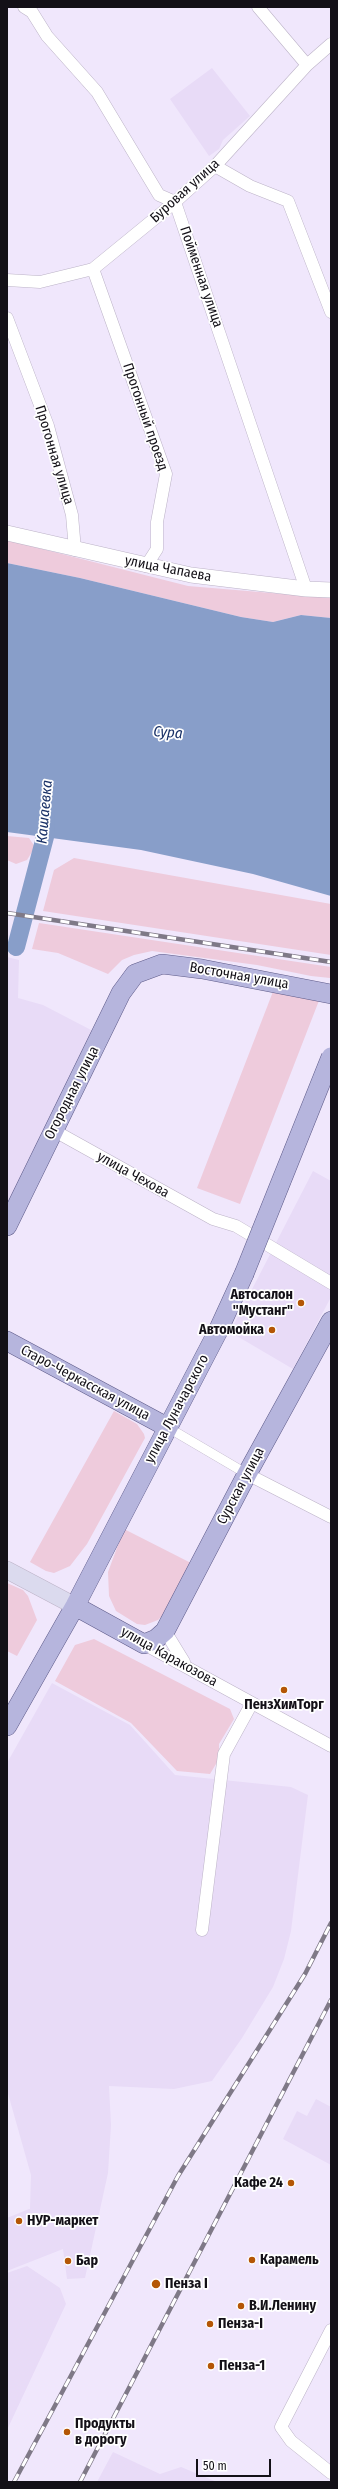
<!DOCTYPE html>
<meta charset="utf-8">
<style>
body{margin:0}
#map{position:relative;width:338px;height:2489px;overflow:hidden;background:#f0e7fc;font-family:"Fira Sans Condensed",sans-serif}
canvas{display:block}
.frame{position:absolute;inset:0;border:8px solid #131017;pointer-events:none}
.scale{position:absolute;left:196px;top:2459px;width:75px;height:18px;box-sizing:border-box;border:2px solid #131017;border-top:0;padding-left:5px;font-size:12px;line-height:14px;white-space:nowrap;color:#131017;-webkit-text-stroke:3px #fff;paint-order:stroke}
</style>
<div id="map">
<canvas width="338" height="2489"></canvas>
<div class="frame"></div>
<div class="scale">50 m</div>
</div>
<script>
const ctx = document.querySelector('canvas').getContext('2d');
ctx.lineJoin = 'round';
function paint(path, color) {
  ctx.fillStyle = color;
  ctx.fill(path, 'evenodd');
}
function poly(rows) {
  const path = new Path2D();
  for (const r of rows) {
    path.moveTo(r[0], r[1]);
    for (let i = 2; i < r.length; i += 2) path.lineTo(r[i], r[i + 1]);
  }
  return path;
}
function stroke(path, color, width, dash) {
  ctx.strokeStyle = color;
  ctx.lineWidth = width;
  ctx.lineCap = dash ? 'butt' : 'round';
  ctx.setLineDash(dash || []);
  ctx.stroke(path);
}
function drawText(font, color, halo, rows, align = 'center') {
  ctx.font = font + ' "Fira Sans Condensed",sans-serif';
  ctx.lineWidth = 3.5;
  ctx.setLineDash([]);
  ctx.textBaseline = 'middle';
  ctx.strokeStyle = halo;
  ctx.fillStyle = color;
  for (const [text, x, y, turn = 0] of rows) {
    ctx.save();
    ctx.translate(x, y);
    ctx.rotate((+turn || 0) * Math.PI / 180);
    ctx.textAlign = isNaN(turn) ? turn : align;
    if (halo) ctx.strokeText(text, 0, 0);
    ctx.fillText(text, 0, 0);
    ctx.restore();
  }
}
const built = poly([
 [212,68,250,116,223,140,219,149,209,156,170,99],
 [7,957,19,960,18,998,43,1005,93,1031,7,1210],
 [313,1171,331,1181,331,1297,293,1369,230,1332],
 [52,1683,130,1725,175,1775,291,1787,308,1795,291,1931,284,1959,273,1987,242,2038,212,2081,174,2089,109,2086,111,2125,108,2173,85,2278,67,2279,63,2249,7,2271,7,2218,29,2209,60,2210,30,2209,31,2175,7,2090,7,1763],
 [316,2099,331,2107,331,2165,283,2139,297,2111,307,2116],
 [27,2266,60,2288,66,2304,7,2430,7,2273],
 [113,2452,160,2474,181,2467,217,2482,97,2482]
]);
const green = poly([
 [7,540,188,586,331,598,331,618,301,615,273,622,241,617,80,578,7,563],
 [7,836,29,838,35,847,27,860,16,864,7,860],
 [74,858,331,904,331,955,43,911,54,870],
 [39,923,331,967,331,975,330,978,311,976,257,965,152,951,134,955,122,960,108,974,58,953,32,949],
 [274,989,320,998,240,1204,197,1188],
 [114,1411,137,1424,144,1434,145,1438,87,1544,70,1566,54,1573,46,1571,30,1562],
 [124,1529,191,1563,163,1615,158,1620,145,1625,137,1624,116,1611,109,1596,108,1572],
 [7,1583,23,1590,28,1596,37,1620,17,1656,7,1651],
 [94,1639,230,1709,234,1719,219,1744,219,1759,210,1774,177,1771,131,1723,55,1681,75,1645]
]);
const water = poly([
 [7,563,80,578,241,617,273,622,301,615,331,618,331,896,253,874,141,850,7,832]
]);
const river = poly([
 [16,947,45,837,46,813]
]);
const pedestrian = poly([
 [167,1427,247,1474]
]);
const minor = poly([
 [24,7,32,12,47,36,97,92,159,195,175,202,306,589],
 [258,7,307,65],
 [215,166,250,186,288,201,331,312],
 [93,269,166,474,157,522,157,549,146,566],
 [7,280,40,282,93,269,175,202,215,166,307,65,331,44],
 [7,318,48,426,72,515,75,550],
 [53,1130,213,1219,236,1226,331,1283],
 [247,1474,331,1517],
 [165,1631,184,1662],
 [144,1644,331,1746],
 [202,1930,224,1754,252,1703],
 [331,2330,281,2427,291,2441,331,2473]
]);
const tertiary = poly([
 [7,533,191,575,306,589,331,590]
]);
const secondary = poly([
 [7,1570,75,1606]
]);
const primary = poly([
 [7,1226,121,993,135,974,162,964,202,969,331,994],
 [7,1341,167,1427],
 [75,1606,144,1644,156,1639,165,1631,247,1474,331,1321],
 [7,1726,75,1606,217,1333,244,1274]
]);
const rail = poly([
 [7,913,331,962],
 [14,2482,178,2176,305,1974,331,1923],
 [80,2482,331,2000]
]);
const primaryBridge = poly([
 [244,1274,331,1057]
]);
const markers = [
 [301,1303,4,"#b45605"],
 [272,1330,4,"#b45605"],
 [284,1690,4,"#b45605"],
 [291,2183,4,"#b45605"],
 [19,2221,4,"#b45605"],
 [252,2260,4,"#b45605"],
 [68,2261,4,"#b45605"],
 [156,2284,5,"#b45605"],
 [241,2306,4,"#b45605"],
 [210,2324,4,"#b45605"],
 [211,2366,4,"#b45605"],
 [67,2432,4,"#b45605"]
];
const streetNames = [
 ["Буровая улица",185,191,-42],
 ["Пойменная улица",201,277,71],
 ["Прогонный проезд",145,417,71],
 ["Прогонная улица",54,455,73],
 ["улица Чапаева",168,569,11],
 ["Восточная улица",239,976,10],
 ["Огородная улица",72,1093,-63],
 ["улица Чехова",133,1175,29],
 ["Старо-Черкасская улица",85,1383,28],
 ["улица Луначарского",177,1409,-62],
 ["Сурская улица",241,1486,-62],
 ["улица Каракозова",169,1657,29]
];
const poiNames = [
 ["Автосалон",293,1295,"right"],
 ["\"Мустанг\"",293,1311,"right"],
 ["Автомойка",264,1330,"right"],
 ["ПензХимТорг",284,1705,"center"],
 ["Кафе 24",283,2183,"right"],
 ["НУР-маркет",27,2221],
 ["Карамель",260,2260],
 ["Бар",76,2261],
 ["Пенза I",165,2284],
 ["В.И.Ленину",249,2306],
 ["Пенза-I",218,2324],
 ["Пенза-1",219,2366],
 ["Продукты",75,2424],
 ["в дорогу",75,2440]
];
const waterNames = [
 ["Сура",168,733,5],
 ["Кашаевка",45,812,-85]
];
paint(built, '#e8dbf7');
paint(green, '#eecbdc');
paint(water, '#889ec9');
stroke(river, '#889ec9', 18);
stroke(pedestrian, '#bcb3c7', 10);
stroke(minor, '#bcb3c7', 13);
stroke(tertiary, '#bcb3c7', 16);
stroke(secondary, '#bcb3c7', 18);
stroke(primary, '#5e5b89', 20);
stroke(pedestrian, '#fff', 9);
stroke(minor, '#fff', 12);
stroke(tertiary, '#fff', 15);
stroke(secondary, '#dbdaee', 17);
stroke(primary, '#b6b5dd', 19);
stroke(rail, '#7f7987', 4.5);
stroke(rail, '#fff', 3, [9]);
stroke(primaryBridge, '#5e5b89', 20, []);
stroke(primaryBridge, '#b6b5dd', 19);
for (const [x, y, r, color] of markers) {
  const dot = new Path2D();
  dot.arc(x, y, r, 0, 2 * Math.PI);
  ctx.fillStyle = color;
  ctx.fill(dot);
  stroke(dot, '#fff', 1.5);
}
drawText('14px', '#131017', '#fff', streetNames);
drawText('bold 14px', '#131017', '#fff', poiNames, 'left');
drawText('italic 15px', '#193167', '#fff', waterNames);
</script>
